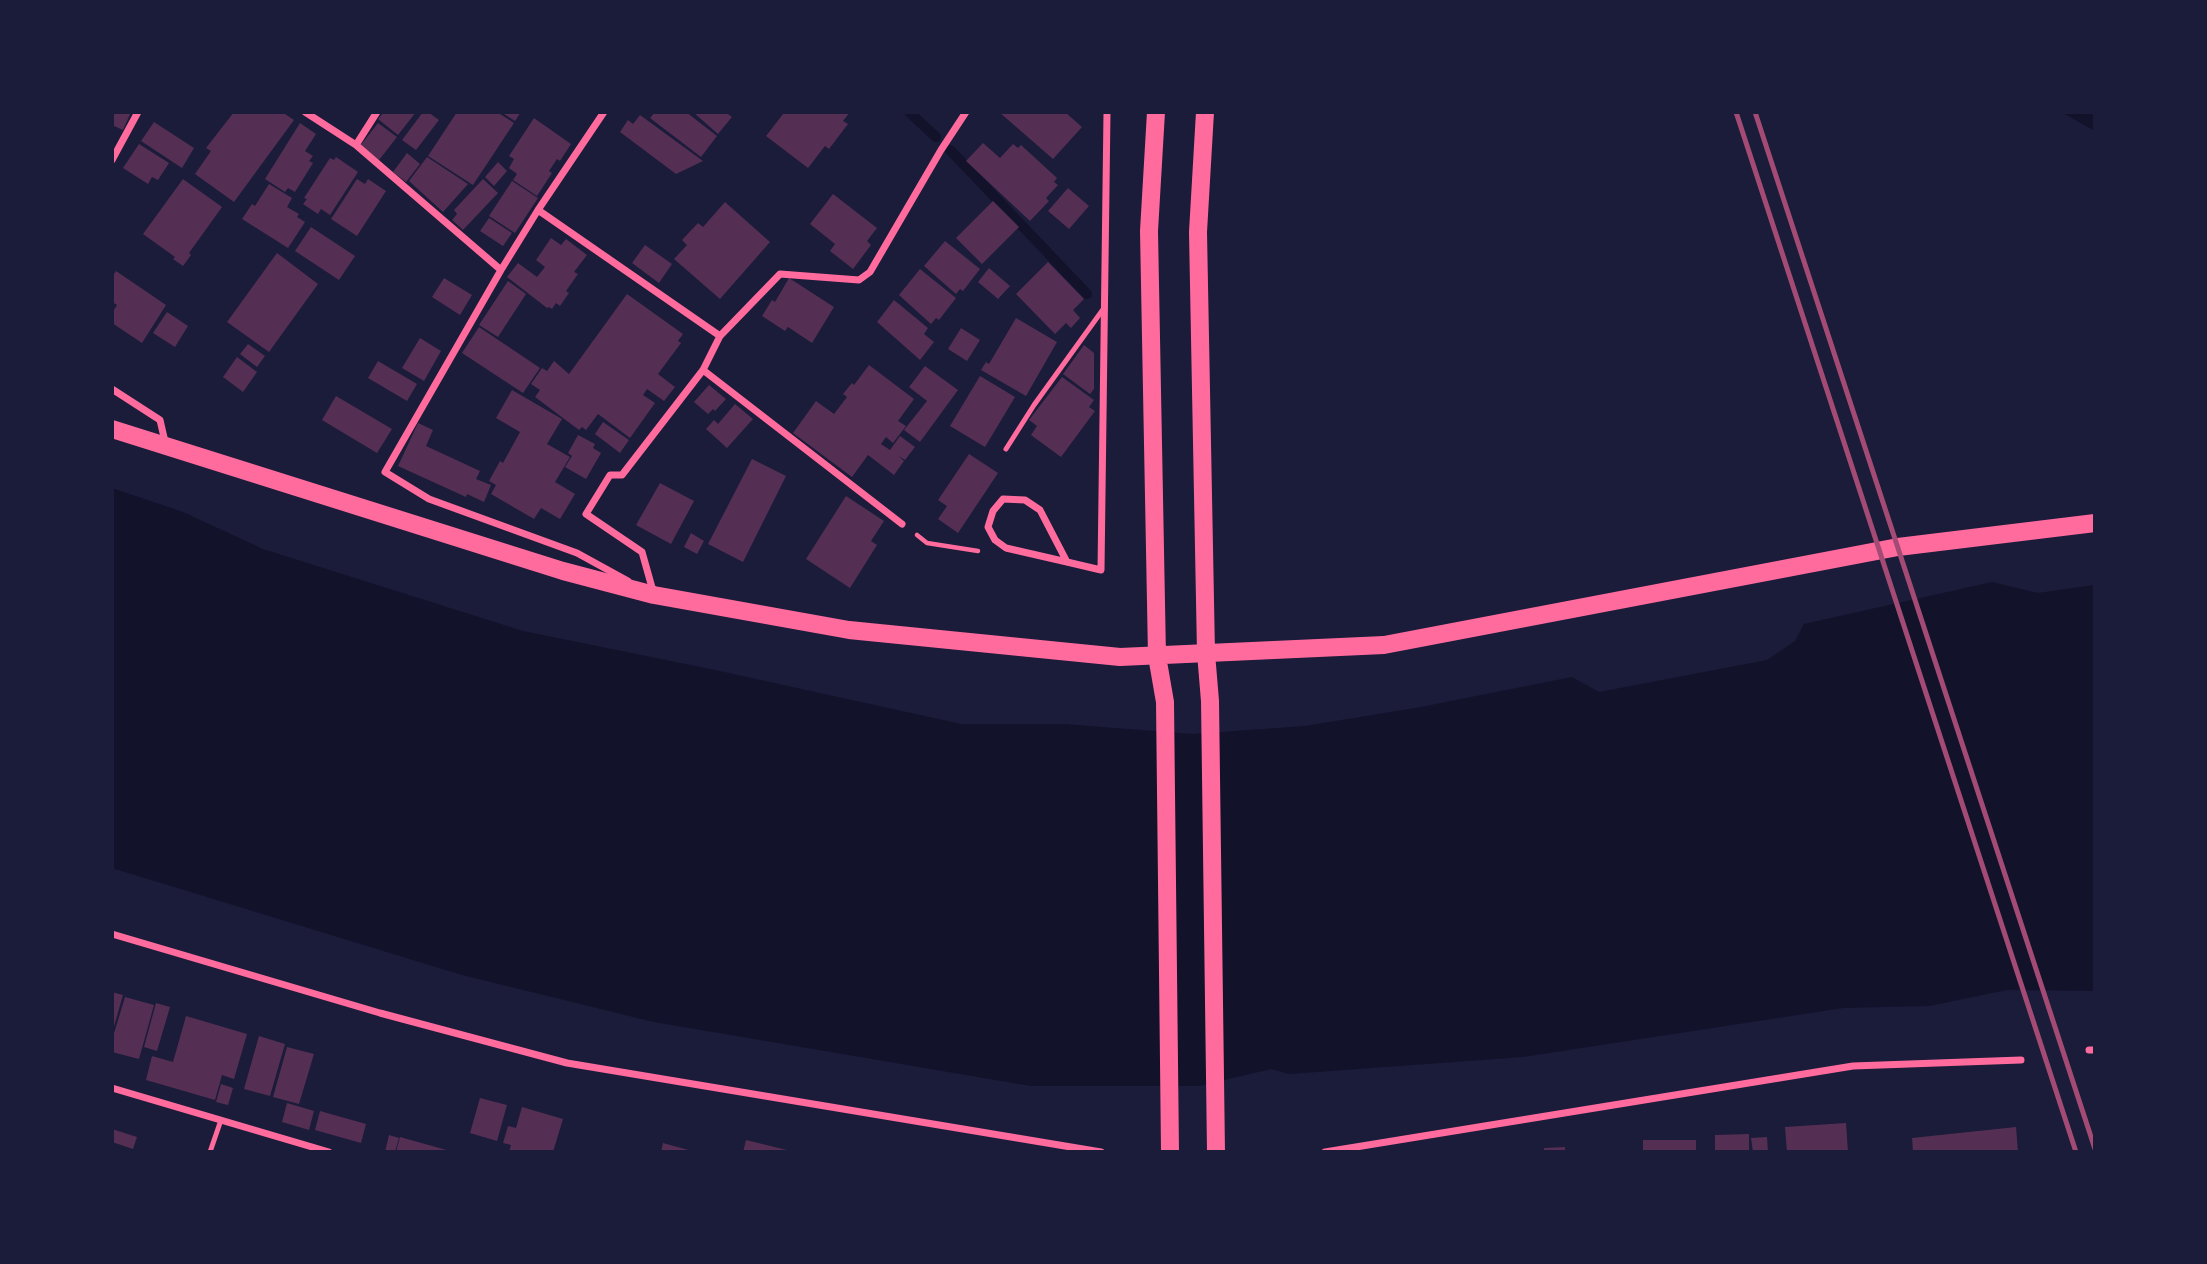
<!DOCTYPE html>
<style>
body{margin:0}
#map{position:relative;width:2207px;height:1264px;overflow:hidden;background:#1b1b3a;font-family:"Asap Condensed",sans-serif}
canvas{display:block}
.frame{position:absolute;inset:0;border:114px solid #1b1b3a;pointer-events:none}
</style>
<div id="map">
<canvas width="2207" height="1264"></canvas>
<div class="frame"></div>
</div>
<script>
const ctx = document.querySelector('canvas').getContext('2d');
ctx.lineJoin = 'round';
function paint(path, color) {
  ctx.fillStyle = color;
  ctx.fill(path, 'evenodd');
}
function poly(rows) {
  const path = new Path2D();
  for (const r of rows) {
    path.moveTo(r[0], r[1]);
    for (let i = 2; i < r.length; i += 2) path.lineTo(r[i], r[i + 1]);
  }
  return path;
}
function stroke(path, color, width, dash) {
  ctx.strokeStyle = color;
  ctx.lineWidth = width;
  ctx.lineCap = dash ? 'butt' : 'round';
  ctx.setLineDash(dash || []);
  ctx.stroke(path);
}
const water = poly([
 [2061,112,2095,112,2095,131],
 [112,488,183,512,263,549,523,631,715,670,961,724,1064,724,1193,734,1305,726,1421,707,1572,677,1599,692,1767,660,1795,641,1804,624,1992,582,2038,593,2095,585,2095,991,2007,990,1929,1006,1843,1008,1523,1057,1289,1074,1271,1069,1199,1086,1031,1086,654,1022,462,975,112,868]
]);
const stream = poly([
 [909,112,936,137],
 [950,150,1087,294]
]);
const building = poly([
 [112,112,131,112,123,130,112,125],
 [234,112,282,112,294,120,234,202,195,174,211,151,206,148],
 [384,112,416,112,398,135,378,119],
 [423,112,428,112,439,120,416,150,402,140],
 [457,112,497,112,514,123,473,185,428,156],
 [501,112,521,112,515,121],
 [655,112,686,112,717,136,701,157,650,118],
 [693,112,725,112,732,117,718,134],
 [780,112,850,112,843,121,848,124,829,149,825,146,808,168,766,136,783,114],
 [999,112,1065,112,1082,127,1053,159],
 [640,115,703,161,676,174,620,132,628,120,633,124],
 [534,118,571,144,560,161,557,159,549,171,552,173,537,196,513,180,517,174,509,168,514,159,509,156],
 [154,122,194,148,182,168,141,141],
 [300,123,316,134,305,151,313,156,309,161,313,163,295,192,288,188,285,192,265,179],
 [378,123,397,137,379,160,360,146],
 [983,143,1000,158,1013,144,1018,148,1021,145,1057,178,1054,182,1058,185,1046,198,1049,201,1030,221,966,161],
 [139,144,169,163,158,180,152,177,148,184,123,168],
 [407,153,420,164,406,182,393,172],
 [336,157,358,172,330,215,321,209,318,214,303,204,307,199,304,198,330,158,334,160],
 [427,157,468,184,443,212,409,181],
 [498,162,507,171,494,186,485,177],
 [183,179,222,207,189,253,191,255,183,266,173,259,175,257,143,234],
 [357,179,365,184,368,179,386,191,357,236,331,219],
 [483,179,498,193,463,230,452,220,457,214,454,210],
 [512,181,538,198,515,233,489,216],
 [269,184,292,198,287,207,299,214,297,217,305,222,288,248,242,219,252,204,255,206],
 [1068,188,1089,206,1069,229,1048,211],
 [833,194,877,228,867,241,871,245,853,269,830,251,835,244,810,224],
 [993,201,1019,227,982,264,956,238],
 [725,202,770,242,720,299,674,259,687,245,682,240,698,223,703,227],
 [489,218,512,233,503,246,480,231],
 [311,227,355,256,339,280,295,251],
 [551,238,561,245,566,239,587,255,574,272,578,274,566,291,569,293,560,306,556,303,552,309,549,307,547,308,507,277,518,263,537,277,545,267,536,260],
 [945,241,980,269,963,291,960,289,956,294,924,266],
 [645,245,672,264,659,283,632,263],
 [277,253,318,284,269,352,227,322],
 [1048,262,1084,299,1073,310,1080,318,1071,328,1066,323,1055,334,1016,294],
 [989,268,1010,286,998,299,978,282],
 [920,269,956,298,939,320,936,318,931,324,899,295],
 [116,271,166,305,142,343,112,323,112,313,117,305,112,302,112,277],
 [444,278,472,295,460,315,432,297],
 [789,278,834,307,812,343,788,327,785,331,762,316,772,300,775,302],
 [508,281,526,294,498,337,479,325],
 [627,294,683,334,678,341,681,343,658,374,675,387,664,401,647,389,643,395,655,403,630,438,598,414,586,430,582,427,579,430,535,397,540,390,531,384,542,368,547,371,554,361,569,374],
 [894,300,928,328,924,334,934,342,920,360,877,322],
 [167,312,188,326,175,347,153,333],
 [1016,318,1057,342,1026,396,981,370,986,362,989,364],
 [479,327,540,368,523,393,462,353],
 [961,328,980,340,967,361,948,349],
 [420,338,441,351,424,381,402,368],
 [248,344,265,356,257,367,240,354],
 [1084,345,1094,353,1094,389,1090,394,1063,374],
 [237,357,257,372,243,392,223,377],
 [378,361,417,384,407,401,368,378],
 [869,365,914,399,898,421,906,426,893,443,886,437,881,444,890,450,900,436,915,447,905,460,898,456,904,461,894,475,868,455,852,477,793,433,816,401,834,414,847,397,843,394,852,383,854,385],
 [925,366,958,390,920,442,904,430,927,401,909,387],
 [980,376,1015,397,985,447,950,426],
 [1062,377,1094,400,1089,407,1095,411,1061,457,1031,435,1037,426,1029,420],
 [709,385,726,399,715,411,713,409,708,414,694,402],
 [512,390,562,419,547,444,570,457,555,482,575,494,560,519,541,508,534,519,491,494,496,485,489,481,500,461,503,463,520,432,496,418],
 [336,396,392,429,377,453,322,420],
 [735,404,753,419,727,448,706,429,714,420,718,424],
 [603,422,629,440,620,453,595,434],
 [418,423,433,430,426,446,480,471,476,479,491,485,484,502,467,494,466,497,398,466],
 [578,435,595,444,593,448,601,453,586,479,565,467,572,456,568,453],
 [969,454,998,473,958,533,938,519,947,506,938,500],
 [752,459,786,476,743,562,708,544],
 [660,483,694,501,671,544,636,525],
 [846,496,884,521,871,541,877,545,850,588,806,559],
 [691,533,704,541,697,554,684,547],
 [112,992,123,995,113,1030,112,1030],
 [125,997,154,1005,139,1059,112,1052,112,1040],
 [156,1003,170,1007,157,1051,144,1047],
 [186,1016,247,1034,234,1079,222,1075,215,1100,146,1080,152,1056,173,1062],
 [259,1036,285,1044,270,1096,244,1089],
 [287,1047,314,1054,299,1104,273,1097],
 [221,1084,233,1088,228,1105,216,1102],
 [480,1098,507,1105,497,1141,470,1133],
 [287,1103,314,1111,309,1130,282,1122],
 [522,1107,563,1119,553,1152,509,1152,511,1145,503,1143,508,1126,516,1128],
 [320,1111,366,1124,361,1143,315,1130],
 [1846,1123,1848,1152,1787,1152,1785,1127],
 [2016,1127,2018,1152,1913,1152,1912,1138],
 [112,1129,137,1137,133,1149,112,1142],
 [1749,1134,1749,1152,1715,1152,1715,1135],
 [389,1135,399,1138,395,1152,385,1152],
 [400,1137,450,1151,450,1152,396,1152],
 [1767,1137,1768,1152,1753,1152,1751,1138],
 [746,1140,791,1151,791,1152,743,1152],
 [1643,1140,1696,1140,1696,1152,1643,1152],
 [663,1143,692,1151,692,1152,661,1152],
 [1565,1147,1565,1152,1544,1152,1544,1148]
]);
const path = poly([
 [917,535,927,543,978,551]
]);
const service = poly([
 [1006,449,1034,405,1104,308],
 [210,1152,221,1120]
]);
const minor = poly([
 [305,112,356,145,501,270,538,210,720,336,780,274,859,280,870,272,941,150,966,112],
 [356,145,377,112],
 [112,160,138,112],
 [538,210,604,112],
 [501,270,385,472,429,499,577,553,628,581],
 [703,370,902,524],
 [112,389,160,420,166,446],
 [1067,562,1040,510,1025,500,1003,499,993,511,988,527,995,540,1006,548,1067,562,1101,570,1107,112],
 [653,591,642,552,586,514,610,475,622,475,703,370,720,336],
 [112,934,380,1013,567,1063,1101,1152],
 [2089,1050,2095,1050],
 [112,1088,329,1152],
 [1325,1152,1853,1066,2021,1060]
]);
const primary = poly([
 [1156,112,1149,231,1157,656,1165,702,1170,1152],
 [1205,112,1198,232,1206,653,1210,701,1216,1152],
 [112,429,563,571,654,595,849,630,1120,657,1384,645,1898,547,2095,523]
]);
const rail = poly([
 [1736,112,2076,1152],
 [1755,112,2095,1149]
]);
paint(water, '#12122b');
stroke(stream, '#12122b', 10);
paint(building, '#542f53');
stroke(path, '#ff6b9d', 4.5);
stroke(service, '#ff6b9d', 5);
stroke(minor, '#ff6b9d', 7);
stroke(primary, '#ff6b9d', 18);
stroke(rail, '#a44b75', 5);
</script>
